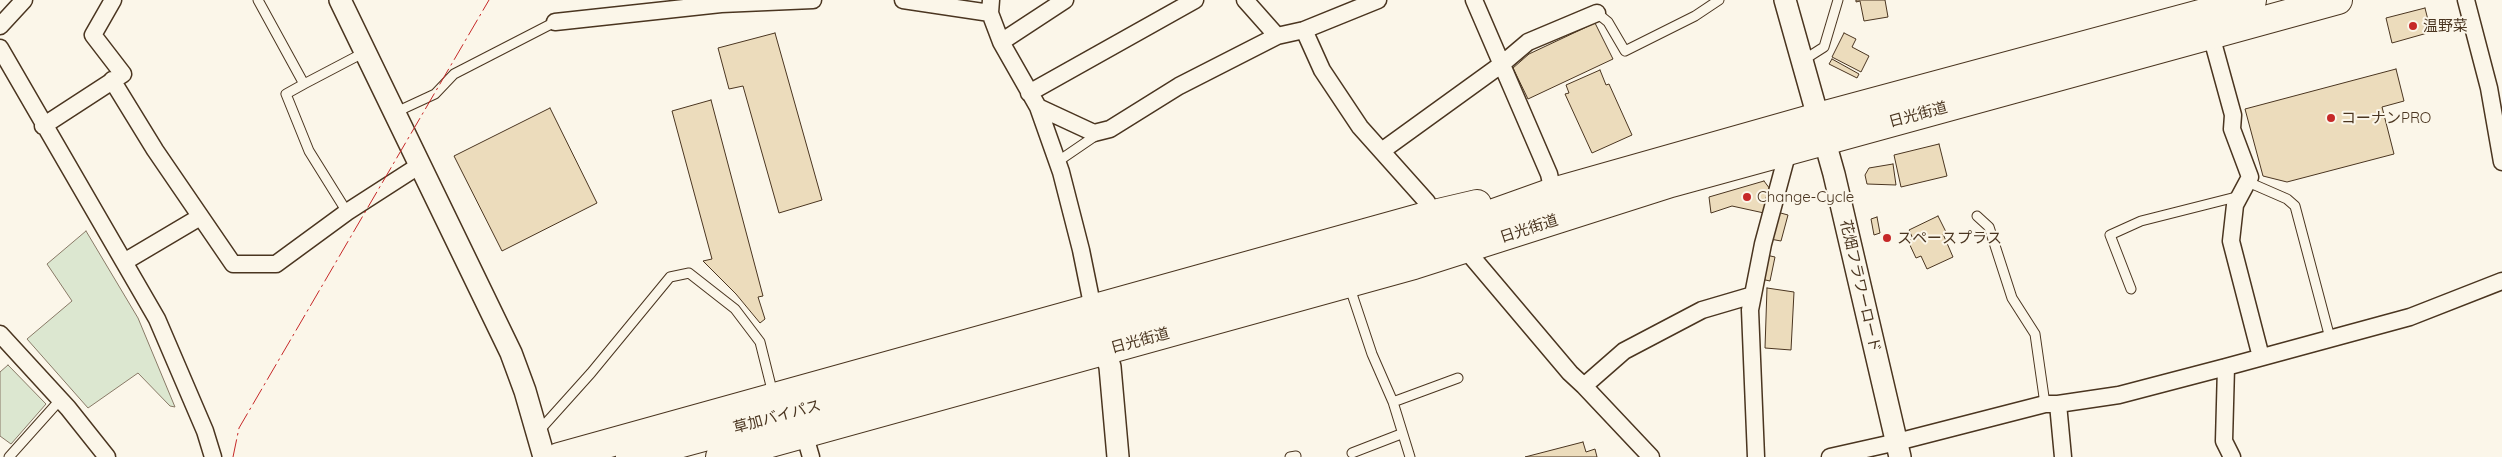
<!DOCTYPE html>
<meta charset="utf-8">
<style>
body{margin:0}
canvas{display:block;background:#fbf6e9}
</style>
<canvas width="2502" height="457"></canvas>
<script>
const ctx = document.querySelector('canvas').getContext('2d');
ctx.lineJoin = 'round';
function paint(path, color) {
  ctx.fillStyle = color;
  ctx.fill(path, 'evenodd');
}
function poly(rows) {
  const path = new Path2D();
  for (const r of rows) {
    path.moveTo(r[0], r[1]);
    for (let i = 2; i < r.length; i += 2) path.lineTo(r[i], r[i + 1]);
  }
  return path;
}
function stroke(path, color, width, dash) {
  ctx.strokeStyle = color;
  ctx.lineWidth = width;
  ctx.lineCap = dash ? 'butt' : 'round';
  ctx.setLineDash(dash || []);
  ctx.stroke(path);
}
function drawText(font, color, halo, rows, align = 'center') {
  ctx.font = font + ' Quicksand,"Noto Sans JP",sans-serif';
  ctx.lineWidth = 4;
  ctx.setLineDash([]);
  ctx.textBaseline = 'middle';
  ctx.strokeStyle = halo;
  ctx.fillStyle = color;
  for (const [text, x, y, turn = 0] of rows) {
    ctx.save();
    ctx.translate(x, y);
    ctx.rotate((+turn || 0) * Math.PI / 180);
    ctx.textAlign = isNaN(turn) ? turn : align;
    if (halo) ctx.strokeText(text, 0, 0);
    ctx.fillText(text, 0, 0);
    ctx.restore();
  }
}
const green = poly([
 [86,231,138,318,175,407,170,406,138,373,88,408,27,339,72,301,47,264,86,231],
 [8,365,46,404,11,444,0,436,0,372,8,365]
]);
const building = poly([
 [1856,0,1885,0,1888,17,1864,21,1860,1,1856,2,1856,0],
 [2425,8,2431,32,2392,43,2386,18,2425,8],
 [1595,23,1613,59,1528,99,1513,68,1529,54,1595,23],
 [775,33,822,200,779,213,743,86,729,89,718,48,775,33],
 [1844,33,1856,39,1852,47,1869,56,1861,72,1832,57,1844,33],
 [1832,59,1859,74,1857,78,1829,64,1832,59],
 [2396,69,2404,101,2382,107,2394,154,2287,182,2263,176,2245,109,2396,69],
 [1600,70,1606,85,1609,84,1632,135,1592,153,1565,94,1569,93,1566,85,1600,70],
 [711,100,763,296,758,297,765,319,760,323,736,294,703,261,712,259,672,111,711,100],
 [550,108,597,203,502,251,454,156,550,108],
 [1939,144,1947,176,1901,187,1894,155,1939,144],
 [1893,164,1896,185,1867,184,1865,175,1869,168,1893,164],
 [1764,181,1770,189,1764,213,1732,206,1711,213,1709,197,1764,181],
 [1777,212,1788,215,1781,241,1770,239,1777,212],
 [1938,216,1946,232,1943,234,1953,257,1927,269,1921,256,1916,258,1908,241,1913,239,1909,230,1938,216],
 [1877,217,1880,233,1874,235,1871,219,1877,217],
 [1766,255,1775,257,1770,281,1761,279,1766,255],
 [1767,288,1794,292,1791,350,1765,348,1767,288],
 [1583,442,1586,452,1595,449,1597,457,1525,457,1583,442]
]);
const service = poly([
 [258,0,304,84,286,94,309,151,347,212],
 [1597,13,1608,22,1625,51,1695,16,1719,0],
 [1802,61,1824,47,1838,0],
 [304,84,365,52],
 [394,113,435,94,454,74,555,22],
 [1057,162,1098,134],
 [2248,182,2287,199,2295,206,2330,338],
 [1977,216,1989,227,2012,298,2035,334,2045,404],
 [1349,285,1372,354,1393,402,1410,457],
 [2131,289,2110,235,2141,221,2240,196],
 [1393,402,1458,378],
 [538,432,591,373,670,277,689,273,735,309,760,342,773,394],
 [1352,453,1401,434],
 [9,457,60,400],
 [1290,457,1296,456]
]);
const minor = poly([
 [903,0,990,13],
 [991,0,990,13,1001,42,1038,107,1061,172,1081,250,1093,309],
 [1245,0,1277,36],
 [1474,0,1549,174,1553,192],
 [2466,0,2489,88,2502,162],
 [555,22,721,4,813,0],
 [0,26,24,0],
 [1304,30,1322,70,1360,127,1427,202,1430,215],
 [2211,35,2233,115,2232,129,2250,177,2235,205,2231,241,2261,357],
 [1001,42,1065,0],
 [0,48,124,262,200,217],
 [112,80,155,150,233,264,276,264,347,212,420,165],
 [1029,93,1195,0],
 [1038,107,1094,133,1110,129,1179,86,1277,36,1304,30,1378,0],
 [43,126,123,74,93,35,113,0],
 [1383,150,1502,64,1528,42,1597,13],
 [1466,250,1570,373,1584,386],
 [124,262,157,319,205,431,213,457],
 [0,334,68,408,107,457],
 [2226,367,2224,441,2232,457],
 [2058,404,2063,457],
 [804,433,811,457],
 [1651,457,1584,386,1624,351,1702,310,1753,295],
 [1756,457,1750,310,1763,244,1788,151],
 [1830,457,1897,442,2045,404,2058,404,2119,395,2226,367,2410,317,2502,281]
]);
const tertiary = poly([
 [340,0,511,353,525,391,544,457],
 [1785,0,1834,174,1900,457],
 [1105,350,1110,367,1118,457]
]);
const trunk = poly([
 [559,457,1430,215,1477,204],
 [630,457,1323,269,1399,247,1553,192,1818,117,2252,0],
 [720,457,1414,265,1671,183,2338,0]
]);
const power = poly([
 [233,457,239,428,489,0]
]);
const markers = [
 [2413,26,5,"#c62828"],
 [2331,118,5,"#c62828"],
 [1747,197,5,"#c62828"],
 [1887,238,5,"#c62828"]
];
const poiNames = [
 ["温野菜",2423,26],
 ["コーナンPRO",2341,118],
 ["Change-Cycle",1757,197],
 ["スペースプラス",1897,238]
];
const streetNames = [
 ["日光街道",1918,115,-15],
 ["日光街道",1529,229,-18],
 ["花畑フラワーロード",1860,286,77],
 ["日光街道",1140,341,-15],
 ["草加バイパス",777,417,-15]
];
paint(green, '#dce7d0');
stroke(green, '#887966', 1);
paint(building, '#ecdcbc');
stroke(building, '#4a3520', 1);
stroke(service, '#4a3520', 11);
stroke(minor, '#4a3520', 19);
stroke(tertiary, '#4a3520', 24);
stroke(trunk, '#4a3520', 30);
stroke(service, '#fbf6e9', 9);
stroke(minor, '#fbf6e9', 16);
stroke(tertiary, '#fbf6e9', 21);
stroke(trunk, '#fbf6e9', 28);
stroke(power, '#c62828', 1, [18, 4, 2.5, 4]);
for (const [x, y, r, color] of markers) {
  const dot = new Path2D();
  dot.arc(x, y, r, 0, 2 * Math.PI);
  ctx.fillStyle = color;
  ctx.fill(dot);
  stroke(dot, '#fbf6e9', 2);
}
drawText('15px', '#4a3520', '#fbf6e9', poiNames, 'left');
drawText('15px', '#4a3520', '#fbf6e9', streetNames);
</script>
